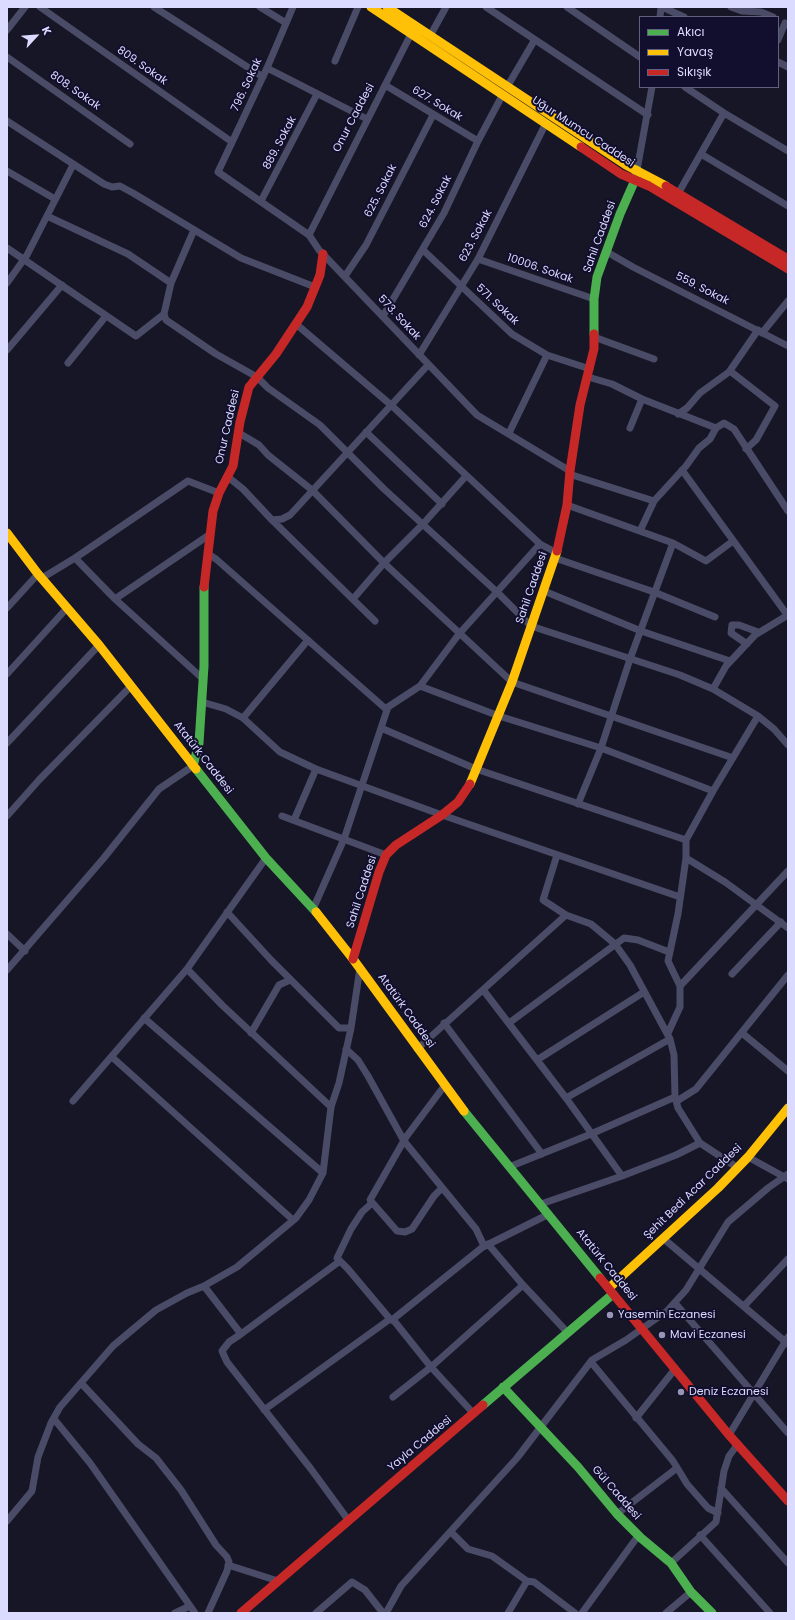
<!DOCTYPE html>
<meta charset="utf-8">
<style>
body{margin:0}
#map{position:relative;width:795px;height:1620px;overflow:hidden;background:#171626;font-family:Poppins,sans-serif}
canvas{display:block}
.frame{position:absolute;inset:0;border:8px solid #dbdaff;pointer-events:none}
.legend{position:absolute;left:639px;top:16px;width:140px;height:72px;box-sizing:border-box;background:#110f2d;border:1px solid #626081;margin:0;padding:5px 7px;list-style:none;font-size:12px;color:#dbdaff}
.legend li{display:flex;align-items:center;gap:8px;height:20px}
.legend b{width:20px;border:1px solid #626081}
.north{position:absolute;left:16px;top:16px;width:40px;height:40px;-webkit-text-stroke:3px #110f2d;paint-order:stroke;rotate:64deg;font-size:11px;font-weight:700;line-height:16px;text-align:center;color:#dbdaff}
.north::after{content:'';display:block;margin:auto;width:14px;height:18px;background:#dbdaff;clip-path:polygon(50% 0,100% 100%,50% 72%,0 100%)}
</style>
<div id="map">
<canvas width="795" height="1620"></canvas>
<div class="frame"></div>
<ul class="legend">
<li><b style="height:5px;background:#4caf50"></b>Akıcı</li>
<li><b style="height:5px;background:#ffc107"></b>Yavaş</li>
<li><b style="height:5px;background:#c62828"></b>Sıkışık</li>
</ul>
<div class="north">K</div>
</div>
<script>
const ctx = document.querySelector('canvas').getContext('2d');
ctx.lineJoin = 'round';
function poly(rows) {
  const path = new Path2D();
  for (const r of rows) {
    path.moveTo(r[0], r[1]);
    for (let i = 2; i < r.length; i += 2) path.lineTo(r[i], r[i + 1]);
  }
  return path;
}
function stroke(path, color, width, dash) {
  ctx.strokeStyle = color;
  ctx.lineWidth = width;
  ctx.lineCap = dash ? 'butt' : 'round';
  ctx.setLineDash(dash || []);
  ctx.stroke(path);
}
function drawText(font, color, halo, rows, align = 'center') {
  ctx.font = font + ' Poppins,sans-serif';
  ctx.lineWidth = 4;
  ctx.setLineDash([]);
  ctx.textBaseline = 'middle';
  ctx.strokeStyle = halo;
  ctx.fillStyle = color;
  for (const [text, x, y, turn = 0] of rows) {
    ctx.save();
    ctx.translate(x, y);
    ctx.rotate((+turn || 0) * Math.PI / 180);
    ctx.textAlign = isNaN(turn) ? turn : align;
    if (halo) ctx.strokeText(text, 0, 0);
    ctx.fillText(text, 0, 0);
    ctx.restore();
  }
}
const street = poly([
 [40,7,232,142],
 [154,7,263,77],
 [260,7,286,23],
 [293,7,267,68,218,172,309,235,319,250,477,415,570,471],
 [486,7,648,115],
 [567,7,640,57],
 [662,7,684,17],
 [731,7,742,11,761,12,773,17],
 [660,17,661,7],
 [7,30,25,7],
 [430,36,446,7],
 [778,40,785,23,788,25],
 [7,57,130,144],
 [335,61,358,7],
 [778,62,788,67],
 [267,68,367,119],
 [385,85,478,141],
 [507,87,534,41],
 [685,87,724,113,788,151],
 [7,121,104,184,112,187,120,186,133,193,241,258,315,287],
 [701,154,788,206],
 [637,170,652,87],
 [7,171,55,199],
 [679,192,724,113],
 [261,201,317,94],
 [47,216,128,254,171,283],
 [194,230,171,283,164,314,166,320,216,354,257,377,268,388,320,425,384,489,497,592,531,626,680,675,713,689,758,716,774,729,788,745],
 [309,235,411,34],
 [7,248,136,336,164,314],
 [423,250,512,334,547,355,590,369],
 [607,252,633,267,788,346],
 [478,259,594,299],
 [345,276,366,245,433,115],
 [7,283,27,255,73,165],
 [383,316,444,213,478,141,503,94],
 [296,324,391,405,540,544,557,553],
 [762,333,788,301],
 [594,337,654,359],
 [7,350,62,285],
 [419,355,478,259,546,123],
 [68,363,106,316],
 [730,371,775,406,756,440,746,449],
 [588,377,612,384,642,399,716,428],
 [678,414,687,408,700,393,729,372,758,330],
 [630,428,642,399],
 [366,432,442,504],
 [239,433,259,445,268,455,312,490,384,563,512,682,733,758],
 [509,433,547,355],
 [682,470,788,616],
 [569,474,654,501],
 [228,477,243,489,272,520,282,519,290,515,428,365],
 [567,505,673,543,706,561,733,541],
 [272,520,375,621],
 [640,531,654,501,686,466,699,448,710,439,716,428,724,423,734,429,788,511],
 [208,554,216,559,387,710],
 [75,558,115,599,202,678],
 [555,558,654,592,715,617],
 [42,578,75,558,188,481,219,493],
 [544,591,641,631,730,661],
 [115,599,209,535],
 [353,599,384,563,423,524,466,476],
 [7,608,38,574],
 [747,644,731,633,732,625,739,625,758,632],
 [7,674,67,608],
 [420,686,499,716,601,748,713,791],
 [713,689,726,666,755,635,788,615],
 [202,702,226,709,243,718,280,752,316,769,442,815,680,897],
 [243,718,308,640],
 [381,728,476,769,686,840],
 [7,743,99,645],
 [578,804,601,748,630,659,673,543],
 [7,816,39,780,131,686],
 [282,816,386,855],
 [294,820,316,769],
 [557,855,543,900,566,915,591,924,615,944,630,965,670,1039,674,1055,675,1097,678,1108,700,1143,738,1168],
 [686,858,725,882,788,928],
 [313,909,344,839,388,707,420,686,459,634,540,544],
 [227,912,271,960,339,1028,351,1028],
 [7,934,25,951],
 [187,969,222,1005,331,1107],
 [7,970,103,859,159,789,193,766],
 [732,974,781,922],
 [680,986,788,871],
 [484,991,566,1098,622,1176],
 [144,1018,323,1173],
 [444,1023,542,1154],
 [509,1023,624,938,638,940,669,952],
 [251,1033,279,985,290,980],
 [668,1033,680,1007,680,986,668,961,678,914,686,858,686,840,713,791,758,716],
 [742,1033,788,1071],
 [346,1049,358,1060,368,1076,404,1141,476,1229,484,1246,392,1320],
 [417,1049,566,915],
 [112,1057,293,1220],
 [537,1060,644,992],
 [566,1098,670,1039],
 [73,1101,187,969,266,858],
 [677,1101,696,1089,788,975],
 [748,1157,788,1179],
 [509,1167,591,1134,675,1097],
 [441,1189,434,1196,412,1229,405,1232,397,1231,370,1200,406,1137,445,1085],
 [372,1203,362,1212,351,1229,337,1258,348,1269,390,1319],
 [541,1204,622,1176,676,1155,700,1143],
 [664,1239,788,1344],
 [488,1244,523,1285,568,1333],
 [485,1246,549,1214],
 [204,1286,241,1334,340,1261],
 [675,1303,788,1433],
 [744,1306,788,1259],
 [241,1334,229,1342,222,1351,227,1362,311,1469,349,1521],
 [591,1362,673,1461,687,1484,708,1508,718,1513],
 [81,1383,138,1444,156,1458,181,1490,216,1545,227,1557,229,1562,227,1571,208,1613],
 [393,1397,431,1367,523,1285],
 [264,1410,390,1319,395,1322,431,1367,474,1414],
 [636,1418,675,1369],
 [54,1419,90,1463,195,1613],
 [729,1435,788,1337],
 [721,1488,788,1563],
 [617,1514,677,1468],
 [7,1521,32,1491,38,1457,51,1423,60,1407,113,1346,156,1310,187,1293,204,1286,237,1267,296,1218,309,1200,323,1173,331,1107,339,1083,351,1028,360,968],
 [451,1532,468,1549,492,1556,527,1581,508,1613],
 [700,1535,770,1613],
 [671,1563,716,1522,724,1471,729,1456,738,1444],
 [228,1565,278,1581],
 [527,1581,534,1582,575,1613],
 [175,1613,190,1606],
 [316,1613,352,1582,365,1590,383,1613],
 [386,1613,401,1586,517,1458,592,1360,626,1340,667,1311,686,1290,728,1222,768,1188,788,1174],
 [582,1613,638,1536],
 [666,1613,691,1592]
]);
const fast = poly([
 [594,334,594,299,597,277,620,214,635,180,637,170],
 [193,766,199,743,204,666,204,587],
 [196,769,266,858,316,912],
 [464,1111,600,1278],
 [503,1387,578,1467,617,1514,641,1538,671,1563,691,1592,712,1613],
 [483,1405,613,1294]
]);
const slow = poly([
 [371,7,581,147],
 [387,7,626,165,666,186],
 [7,533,38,574,99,645,196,769],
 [470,784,512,682,557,551],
 [316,912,353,959,464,1111],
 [609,1288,718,1188,748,1157,788,1108]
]);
const jam = poly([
 [581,147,621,174,649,186,788,269],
 [666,186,788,259],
 [557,551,567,505,570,471,580,405,594,349,594,334],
 [204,587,213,511,219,493,233,466,240,422,249,387,276,354,307,307,320,275,323,254],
 [353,959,379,872,386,855,396,845,442,815,458,802,470,784],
 [600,1278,729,1435,788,1501],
 [241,1613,483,1405]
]);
const markers = [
 [610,1315,4,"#9695b3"],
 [662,1335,4,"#9695b3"],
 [681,1392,4,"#9695b3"]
];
const streetNames = [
 ["809. Sokak",142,66,35],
 ["796. Sokak",247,85,-65],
 ["808. Sokak",75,91,35],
 ["627. Sokak",437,104,31],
 ["Onur Caddesi",354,118,-62],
 ["Uğur Mumcu Caddesi",583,132,33],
 ["889. Sokak",280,143,-62],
 ["625. Sokak",381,191,-63],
 ["624. Sokak",436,202,-63],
 ["623. Sokak",476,236,-62],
 ["Sahil Caddesi",600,237,-70],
 ["10006. Sokak",540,269,19],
 ["559. Sokak",702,289,27],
 ["571. Sokak",497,305,43],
 ["573. Sokak",399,318,47],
 ["Onur Caddesi",228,427,-77],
 ["Sahil Caddesi",532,588,-71],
 ["Atatürk Caddesi",203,758,52],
 ["Sahil Caddesi",362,892,-72],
 ["Atatürk Caddesi",406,1011,54],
 ["Şehit Bedi Acar Caddesi",693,1192,-44],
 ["Atatürk Caddesi",606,1265,51],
 ["Yayla Caddesi",420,1444,-40],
 ["Gül Caddesi",616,1493,49]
];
const poiNames = [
 ["Yasemin Eczanesi",618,1315],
 ["Mavi Eczanesi",670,1335],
 ["Deniz Eczanesi",689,1392]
];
stroke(street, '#4a4c67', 7);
stroke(fast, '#4caf50', 9);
stroke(slow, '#ffc107', 9);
stroke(jam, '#c62828', 9);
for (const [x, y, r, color] of markers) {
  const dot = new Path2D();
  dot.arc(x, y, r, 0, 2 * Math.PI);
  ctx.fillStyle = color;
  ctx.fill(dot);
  stroke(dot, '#110f2d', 1.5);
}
drawText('11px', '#dbdaff', '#110f2d', streetNames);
drawText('11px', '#dbdaff', '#110f2d', poiNames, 'left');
</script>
